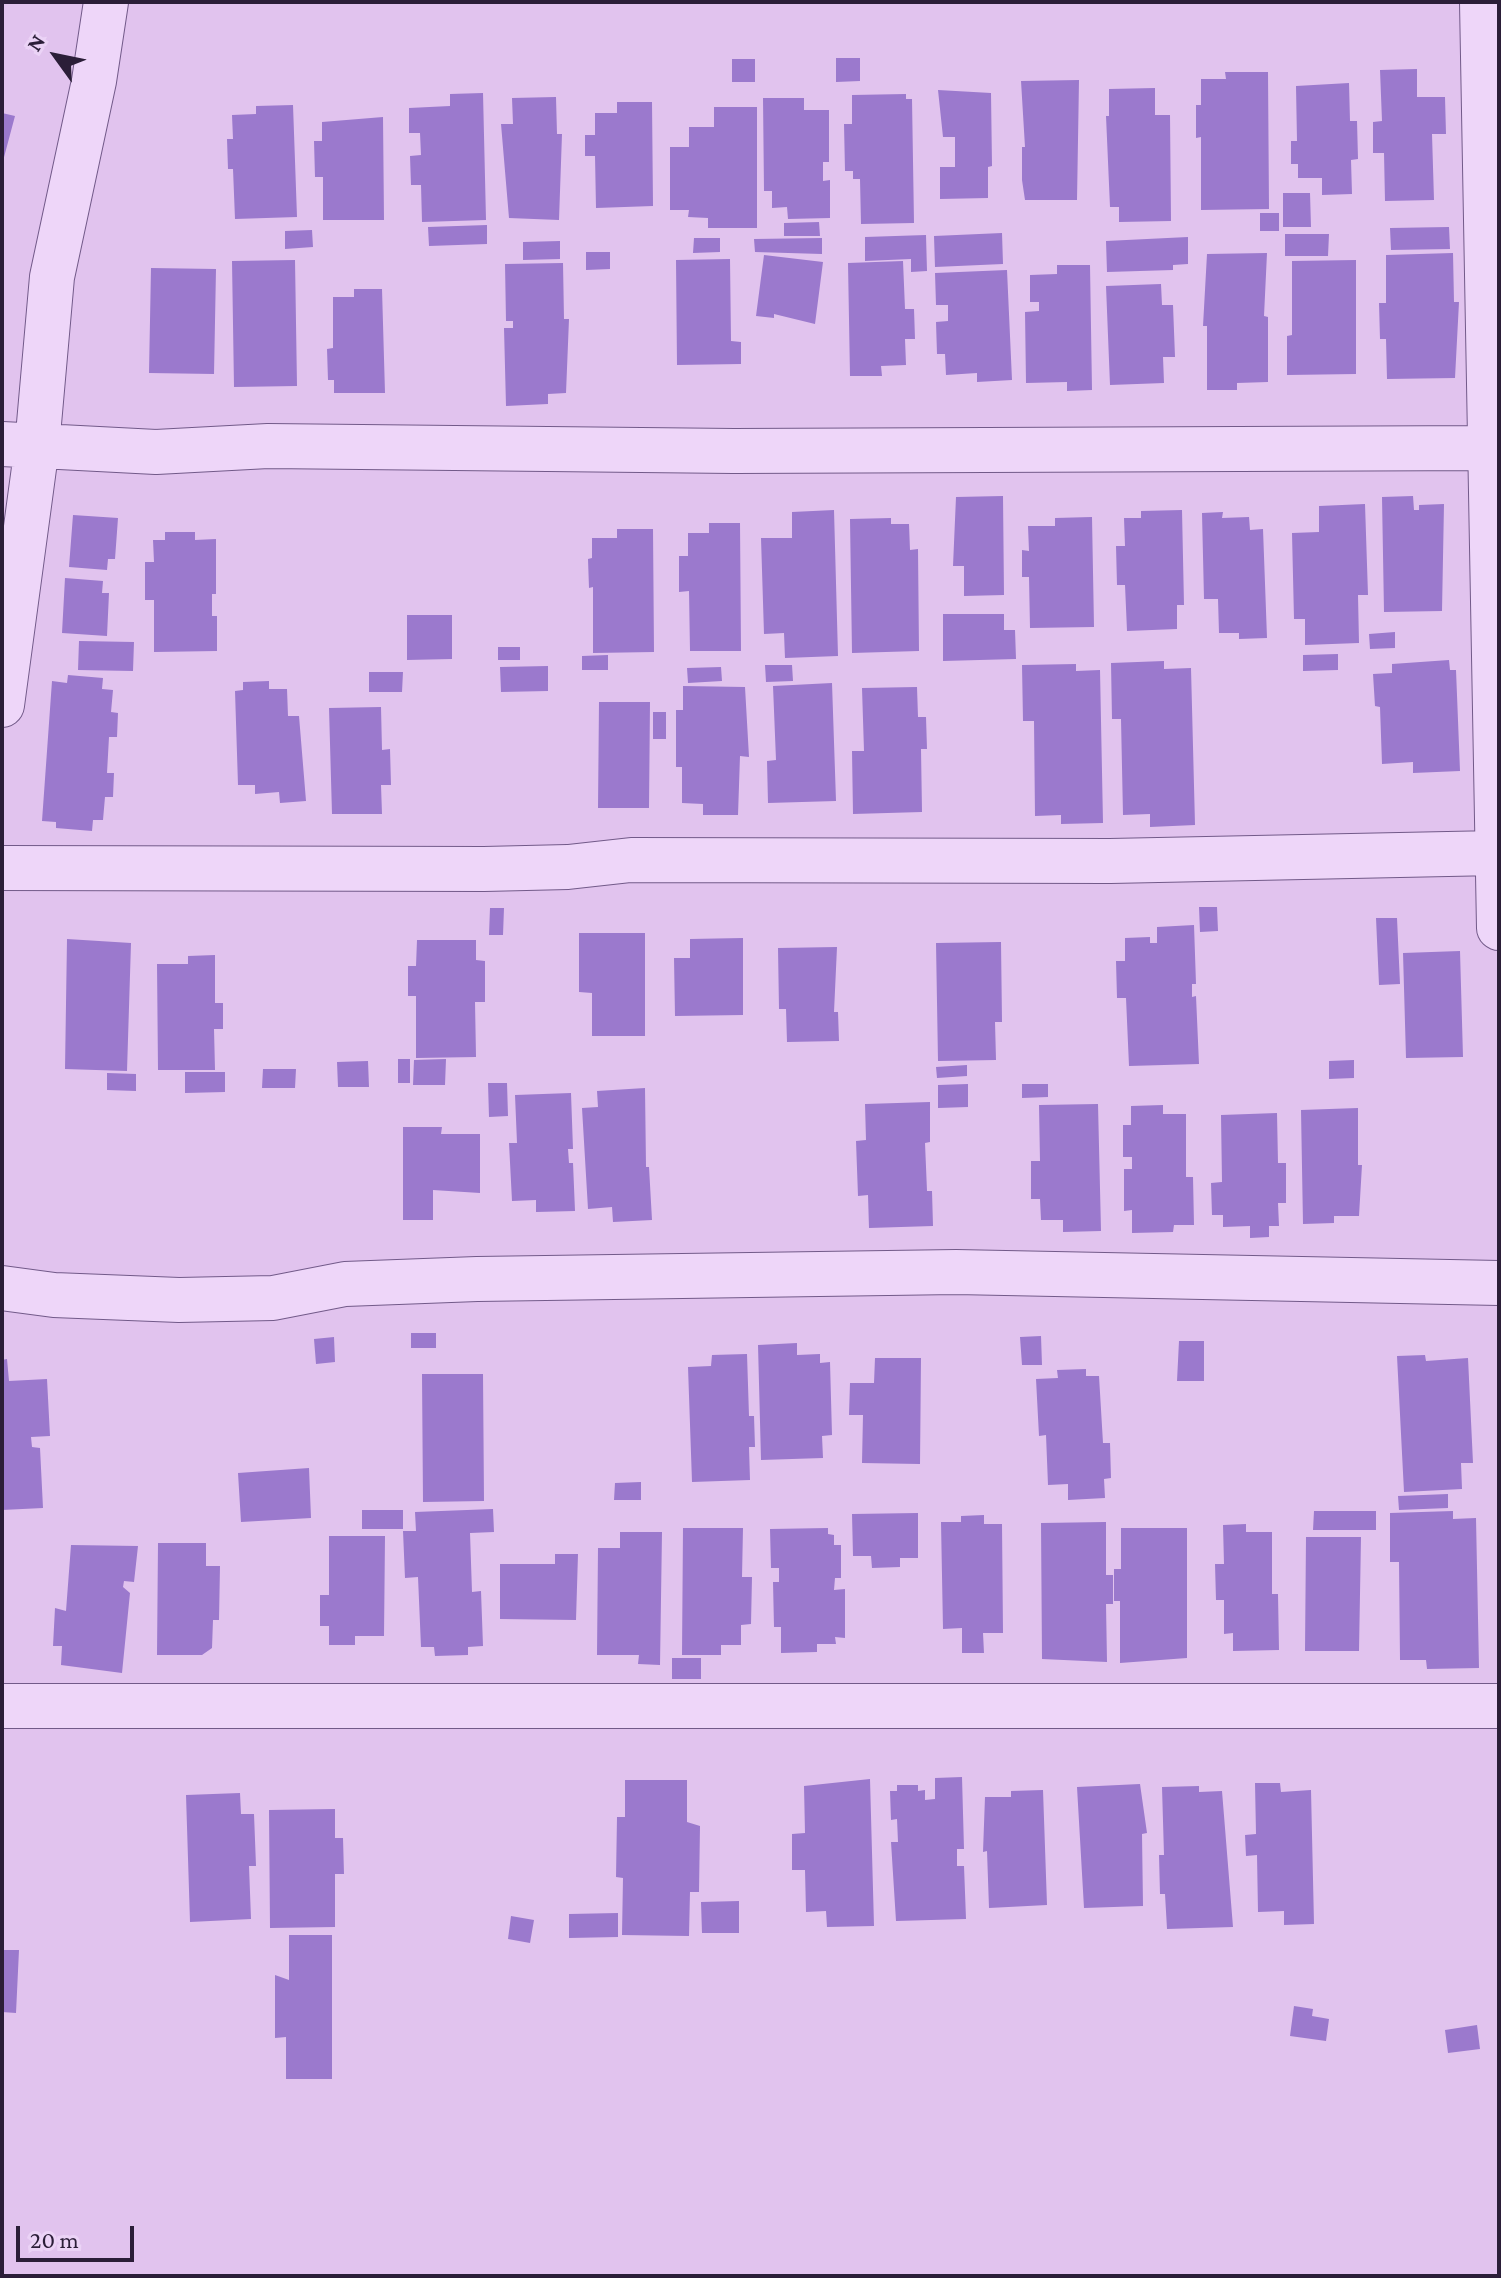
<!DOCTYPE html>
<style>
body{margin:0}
#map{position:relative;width:1501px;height:2278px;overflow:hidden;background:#e1c3ee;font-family:"Crimson Pro",serif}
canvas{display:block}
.frame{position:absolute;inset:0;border:4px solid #2b1e38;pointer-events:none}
.north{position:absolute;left:16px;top:16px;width:80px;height:80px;-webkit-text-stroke:6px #ebd3f6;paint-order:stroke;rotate:303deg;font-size:22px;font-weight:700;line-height:32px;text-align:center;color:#2b1e38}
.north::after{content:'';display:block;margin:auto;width:28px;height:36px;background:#2b1e38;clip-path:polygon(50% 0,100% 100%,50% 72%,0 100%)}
.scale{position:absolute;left:16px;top:2226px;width:118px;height:36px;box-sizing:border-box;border:4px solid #2b1e38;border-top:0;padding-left:10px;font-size:24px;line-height:28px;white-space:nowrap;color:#2b1e38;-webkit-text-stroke:6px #ebd3f6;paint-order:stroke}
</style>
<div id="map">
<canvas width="1501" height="2278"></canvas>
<div class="frame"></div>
<div class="north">N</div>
<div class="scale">20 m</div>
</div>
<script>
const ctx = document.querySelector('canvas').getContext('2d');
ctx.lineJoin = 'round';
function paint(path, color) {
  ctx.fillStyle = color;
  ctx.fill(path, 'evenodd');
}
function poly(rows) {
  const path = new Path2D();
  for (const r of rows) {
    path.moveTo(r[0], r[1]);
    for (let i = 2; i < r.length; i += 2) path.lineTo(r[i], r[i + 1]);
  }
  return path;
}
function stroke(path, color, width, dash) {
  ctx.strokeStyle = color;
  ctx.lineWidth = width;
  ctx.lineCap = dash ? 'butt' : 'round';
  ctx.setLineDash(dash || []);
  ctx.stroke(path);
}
const building = poly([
 [836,58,860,58,860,81,836,82],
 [732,59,755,59,755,82,732,82],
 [1417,69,1417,97,1445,97,1446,134,1432,134,1434,200,1385,201,1384,153,1373,153,1373,122,1382,121,1380,70],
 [1225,72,1268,72,1269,209,1201,210,1201,137,1196,138,1196,105,1201,105,1201,79,1226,79],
 [1079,80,1077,200,1025,200,1022,180,1022,147,1025,147,1021,81],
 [1349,83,1350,121,1357,121,1358,159,1351,160,1352,194,1322,195,1322,178,1298,178,1298,164,1291,164,1291,141,1297,141,1296,86],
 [1155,88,1155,115,1170,115,1171,221,1119,222,1119,207,1110,207,1106,116,1109,116,1109,89],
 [938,90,991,93,992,166,988,167,988,198,940,199,940,167,955,167,955,137,943,137],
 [483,93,486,220,422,222,421,185,411,185,410,156,421,155,420,133,409,133,409,108,450,106,450,94],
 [906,94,906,99,912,99,914,223,861,224,860,179,853,179,853,171,845,171,844,124,852,124,852,95],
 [556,97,557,134,562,134,559,220,509,218,501,124,513,124,512,98],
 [763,98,804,98,804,110,829,110,829,162,823,162,823,181,830,180,830,218,788,219,787,207,772,208,772,191,764,191],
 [617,102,652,102,653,206,596,208,595,156,585,156,585,135,595,135,595,113,617,113],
 [293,105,297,217,235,219,233,169,228,169,227,139,233,139,232,115,256,114,256,106],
 [714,107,757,107,757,228,708,228,708,218,688,217,689,210,670,210,670,147,689,147,689,127,714,127],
 [2,113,15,116,3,161,2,161],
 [383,117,384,220,323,220,323,177,315,177,314,141,322,141,322,122],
 [1283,193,1310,193,1311,227,1283,227],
 [1260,213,1279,213,1279,231,1260,231],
 [819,222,820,236,784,236,784,223],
 [487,225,487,244,429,246,428,227],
 [1449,227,1450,249,1391,250,1390,228],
 [312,230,313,247,285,249,285,231],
 [1002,233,1003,264,935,267,934,236],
 [1285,234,1329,234,1328,256,1285,256],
 [926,235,927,271,911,272,911,259,865,261,865,237],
 [1188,237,1188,264,1173,265,1173,270,1107,272,1106,241],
 [694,238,720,238,720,252,693,253],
 [822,238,822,254,755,252,754,239],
 [560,241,560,259,523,260,523,242],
 [586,252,610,252,610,269,586,270],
 [1267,253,1264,316,1268,317,1268,382,1237,383,1237,390,1207,390,1207,326,1203,326,1207,254],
 [1453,253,1454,302,1459,302,1455,378,1387,379,1386,339,1380,339,1379,303,1386,303,1386,255],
 [764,255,823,262,815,324,774,314,774,318,756,316],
 [730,259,731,341,741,342,741,364,677,365,676,260],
 [295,260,297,386,234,387,232,261],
 [1356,260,1356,374,1287,375,1287,336,1292,335,1292,261],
 [903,261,905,309,914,309,915,339,905,339,906,365,881,366,882,376,850,376,848,263],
 [563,263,564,319,569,319,566,393,548,394,548,404,506,406,504,328,513,328,513,321,506,321,505,264],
 [1057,265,1090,265,1092,390,1067,391,1067,382,1026,383,1025,312,1039,311,1039,302,1030,302,1030,275,1057,274],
 [151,268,216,269,214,374,149,373],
 [1007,270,1012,380,977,382,977,373,946,375,945,354,937,354,936,322,948,321,948,305,936,305,935,273],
 [1161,284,1162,305,1173,305,1175,357,1163,357,1164,383,1110,385,1106,286],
 [354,289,382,289,385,393,334,393,334,380,328,380,327,349,333,348,333,297,354,297],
 [1003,496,1004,595,964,596,964,566,953,566,956,497],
 [1413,496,1414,510,1419,510,1419,505,1444,504,1442,611,1384,612,1382,497],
 [1365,504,1368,595,1358,595,1359,643,1305,645,1305,619,1294,619,1292,533,1319,532,1319,506],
 [834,510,838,656,785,658,784,633,764,634,761,538,792,538,792,512],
 [1182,510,1184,605,1177,605,1177,629,1127,631,1125,585,1117,585,1116,546,1125,546,1124,518,1141,518,1141,511],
 [1223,512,1222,518,1249,517,1250,530,1263,529,1267,638,1239,639,1239,633,1219,633,1218,599,1204,599,1202,513],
 [73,515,118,518,115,559,108,559,107,570,69,567],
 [1092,517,1094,627,1030,628,1029,577,1022,577,1022,550,1029,551,1028,526,1055,526,1055,518],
 [891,518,891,524,909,524,910,550,918,549,919,651,852,653,850,519],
 [709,523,740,523,741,651,690,651,689,591,679,592,679,556,688,556,688,533,709,533],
 [617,529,653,529,654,652,593,653,593,587,589,588,588,559,592,558,592,538,617,538],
 [165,532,195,532,195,540,216,539,216,594,212,594,212,616,217,616,217,651,154,652,154,600,145,600,145,562,154,562,153,540,165,540],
 [65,578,103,581,102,593,109,593,107,636,62,633],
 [943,614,1004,614,1004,630,1015,630,1016,659,943,661],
 [407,615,452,615,452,659,407,660],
 [1395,632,1395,648,1370,649,1369,634],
 [79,641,134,642,133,671,78,670],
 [498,647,520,647,520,660,498,660],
 [1338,654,1338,670,1303,671,1303,655],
 [608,655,608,670,582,670,582,656],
 [1449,660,1450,670,1456,670,1460,771,1413,773,1413,762,1382,764,1380,707,1375,706,1373,674,1392,673,1392,664],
 [1164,661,1164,669,1191,668,1195,825,1150,827,1150,814,1123,815,1121,719,1112,719,1111,663],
 [1076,664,1076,671,1100,670,1103,823,1061,824,1061,815,1035,816,1034,721,1023,721,1022,665],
 [765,665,792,665,793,681,766,682],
 [548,666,548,691,501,692,500,667],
 [721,667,722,681,688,683,687,668],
 [369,672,403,672,402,692,369,692],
 [68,675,103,678,102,689,113,690,111,712,118,713,117,737,109,737,107,773,114,773,113,797,105,797,103,820,93,820,92,831,56,828,56,822,42,821,52,681,67,683],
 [269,681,269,689,287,689,288,716,299,716,306,801,280,803,279,792,255,794,255,785,238,785,235,691,243,690,243,682],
 [832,683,836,801,768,803,767,761,776,760,773,686],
 [683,686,745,687,749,757,740,756,738,815,703,815,703,804,682,803,682,767,676,767,676,710,683,710],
 [917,687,918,717,926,717,927,749,921,749,922,812,853,814,852,751,864,751,862,688],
 [599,702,650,702,649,808,598,808],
 [381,707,382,750,390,749,391,785,381,785,382,814,332,814,329,708],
 [653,712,666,712,666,739,653,739],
 [1199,907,1217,907,1218,931,1200,932],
 [490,908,504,908,503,935,489,935],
 [1376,918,1397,918,1400,984,1379,985],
 [1194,925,1196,984,1192,984,1192,997,1196,996,1199,1064,1129,1066,1126,998,1117,998,1116,961,1125,961,1125,938,1150,937,1150,943,1157,943,1157,927],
 [579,933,645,933,645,1036,592,1036,592,993,579,992],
 [743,938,743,1015,675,1016,674,958,690,958,690,939],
 [67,939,131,943,127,1071,65,1069],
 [417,940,476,940,476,960,485,961,485,1002,475,1002,476,1057,416,1058,416,996,408,996,408,966,416,966],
 [1001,942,1002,1022,995,1022,996,1060,938,1061,936,943],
 [837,947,834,1012,838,1012,839,1041,787,1042,786,1009,779,1009,778,948],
 [1460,951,1463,1057,1406,1058,1403,953],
 [215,955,215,1003,223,1003,223,1029,214,1029,215,1070,158,1070,157,964,188,964,188,956],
 [398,1059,410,1059,410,1083,398,1083],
 [446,1059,445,1085,413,1085,414,1060],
 [1354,1060,1354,1078,1329,1079,1329,1061],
 [368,1061,369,1087,338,1087,337,1062],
 [967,1065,967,1076,937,1078,936,1067],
 [263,1069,296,1069,295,1088,262,1088],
 [185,1072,225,1072,225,1092,185,1093],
 [107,1073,136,1074,136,1091,107,1090],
 [488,1083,507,1083,508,1116,489,1117],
 [968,1084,968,1107,938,1108,938,1085],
 [1022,1084,1048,1084,1048,1097,1022,1098],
 [645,1088,646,1167,649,1167,652,1220,613,1222,612,1207,588,1209,582,1108,598,1107,597,1091],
 [571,1093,573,1149,568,1149,569,1163,573,1163,575,1211,536,1212,536,1200,512,1201,509,1143,517,1143,515,1095],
 [930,1102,930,1142,925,1143,927,1191,932,1191,933,1226,869,1228,868,1195,858,1196,856,1141,866,1140,865,1104],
 [1098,1104,1101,1231,1063,1232,1063,1220,1041,1220,1040,1199,1031,1199,1031,1161,1040,1161,1039,1105],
 [1163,1105,1163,1114,1186,1114,1186,1177,1193,1177,1194,1225,1174,1225,1173,1232,1132,1233,1132,1210,1124,1211,1124,1169,1132,1169,1132,1157,1123,1157,1123,1125,1131,1125,1131,1106],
 [1358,1108,1358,1165,1362,1165,1359,1216,1334,1216,1334,1223,1303,1224,1301,1110],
 [1277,1113,1278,1163,1286,1163,1286,1203,1278,1203,1279,1226,1269,1226,1269,1237,1250,1238,1250,1226,1223,1227,1223,1215,1212,1215,1211,1183,1222,1182,1221,1115],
 [403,1127,442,1127,441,1134,480,1134,480,1193,433,1190,433,1220,403,1220],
 [411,1333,436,1333,436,1348,411,1348],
 [1041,1336,1042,1365,1022,1365,1020,1337],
 [334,1337,335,1362,316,1364,314,1339],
 [1179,1341,1204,1341,1204,1381,1177,1381],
 [797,1343,797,1355,820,1354,820,1363,830,1362,832,1435,822,1436,823,1458,761,1460,758,1345],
 [747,1354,749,1416,754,1416,755,1447,749,1447,750,1480,692,1482,688,1367,711,1366,712,1355],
 [1425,1355,1426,1361,1468,1358,1473,1463,1461,1463,1462,1489,1404,1492,1397,1356],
 [875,1358,921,1358,920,1464,862,1463,863,1415,849,1415,850,1383,874,1383],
 [7,1359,9,1381,47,1379,50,1436,31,1437,32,1447,40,1448,43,1508,2,1510,2,1360],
 [1086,1369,1086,1376,1099,1376,1103,1443,1110,1443,1111,1478,1104,1479,1105,1498,1068,1500,1068,1484,1048,1485,1046,1435,1039,1436,1036,1379,1058,1378,1057,1370],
 [422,1374,483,1374,484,1501,423,1502],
 [309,1468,311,1518,241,1522,238,1473],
 [641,1482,641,1500,614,1500,615,1483],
 [1448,1494,1448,1508,1399,1510,1398,1496],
 [493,1509,494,1532,470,1533,472,1592,481,1591,483,1646,468,1647,468,1655,435,1656,434,1647,421,1647,418,1577,405,1578,403,1531,416,1531,415,1512],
 [362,1510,403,1510,403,1529,362,1529],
 [1314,1511,1376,1511,1376,1530,1313,1530],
 [1453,1511,1453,1519,1476,1518,1479,1668,1427,1669,1426,1660,1400,1660,1399,1562,1390,1562,1390,1513],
 [918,1513,918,1558,900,1558,900,1567,872,1568,871,1556,853,1556,852,1514],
 [984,1515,984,1524,1002,1524,1003,1633,983,1633,984,1653,962,1653,962,1628,943,1629,941,1522,961,1522,961,1516],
 [1106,1522,1106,1575,1113,1575,1113,1604,1106,1604,1107,1662,1042,1659,1041,1523],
 [1246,1524,1246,1532,1272,1532,1272,1594,1278,1594,1279,1650,1233,1651,1233,1633,1224,1634,1224,1600,1216,1600,1215,1564,1224,1564,1223,1525],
 [683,1528,743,1528,742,1577,752,1577,751,1624,741,1625,741,1645,721,1645,721,1655,682,1655],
 [828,1528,828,1534,834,1535,834,1545,841,1545,841,1578,835,1578,834,1590,845,1589,845,1638,835,1637,836,1644,817,1644,817,1652,781,1653,781,1627,774,1627,773,1582,779,1582,779,1568,771,1568,770,1529],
 [1121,1528,1187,1528,1187,1658,1120,1663,1120,1601,1114,1601,1114,1569,1121,1569],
 [620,1532,662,1532,660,1665,638,1664,639,1655,597,1655,598,1548,620,1548],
 [329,1536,385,1536,384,1636,355,1636,355,1645,329,1645,329,1626,320,1626,320,1595,329,1595],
 [1306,1537,1361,1537,1359,1651,1305,1651],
 [158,1543,206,1543,206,1566,220,1566,219,1620,213,1620,212,1648,202,1655,157,1655],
 [71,1545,138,1546,134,1582,124,1581,123,1587,130,1593,122,1673,61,1665,62,1646,53,1646,55,1608,66,1611],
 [555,1554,578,1554,576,1620,500,1619,500,1564,555,1564],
 [672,1658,701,1658,701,1679,672,1679],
 [962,1777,964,1849,957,1849,957,1866,964,1866,966,1919,896,1921,891,1842,898,1842,897,1819,891,1820,890,1791,897,1791,897,1785,918,1785,918,1791,925,1790,925,1800,935,1799,935,1778],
 [870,1779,874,1926,827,1927,826,1911,806,1912,805,1870,792,1870,792,1834,805,1833,804,1786],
 [625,1780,687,1780,687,1822,700,1826,699,1892,690,1892,689,1936,622,1935,623,1878,616,1877,617,1817,625,1817],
 [1255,1783,1280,1783,1281,1792,1311,1790,1314,1924,1284,1925,1284,1911,1258,1912,1257,1855,1246,1856,1245,1835,1256,1834],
 [1140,1784,1147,1833,1142,1834,1143,1906,1084,1908,1077,1787],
 [1199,1786,1199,1792,1222,1791,1233,1927,1167,1929,1165,1894,1160,1894,1159,1855,1164,1855,1162,1787],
 [1043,1790,1047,1905,989,1908,987,1851,983,1852,985,1797,1011,1797,1011,1791],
 [240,1793,241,1814,254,1814,256,1866,249,1866,251,1919,190,1922,186,1795],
 [335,1809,335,1838,343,1838,344,1874,335,1874,335,1927,270,1928,269,1810],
 [739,1901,739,1933,702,1933,701,1902],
 [618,1913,618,1937,569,1938,569,1914],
 [511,1916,534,1920,530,1943,508,1939],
 [289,1935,332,1935,332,2079,286,2079,286,2037,275,2038,275,1975,289,1980],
 [2,1950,19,1950,16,2013,2,2012],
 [1294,2006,1313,2009,1312,2016,1329,2019,1326,2041,1290,2036],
 [1477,2025,1480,2049,1448,2053,1445,2030]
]);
const street = poly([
 [1482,2,1499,928],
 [2,444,156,452,268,446,734,451,1491,448],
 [2,705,37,446,52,277,94,81,106,2],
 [2,868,484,869,568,867,631,860,1110,861,1496,853],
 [2,1288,54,1295,179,1300,273,1298,345,1284,477,1279,956,1272,1499,1283],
 [2,1706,1499,1706]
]);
paint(building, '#9b79cd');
stroke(street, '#725a89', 46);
stroke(street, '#eed6f9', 44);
</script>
